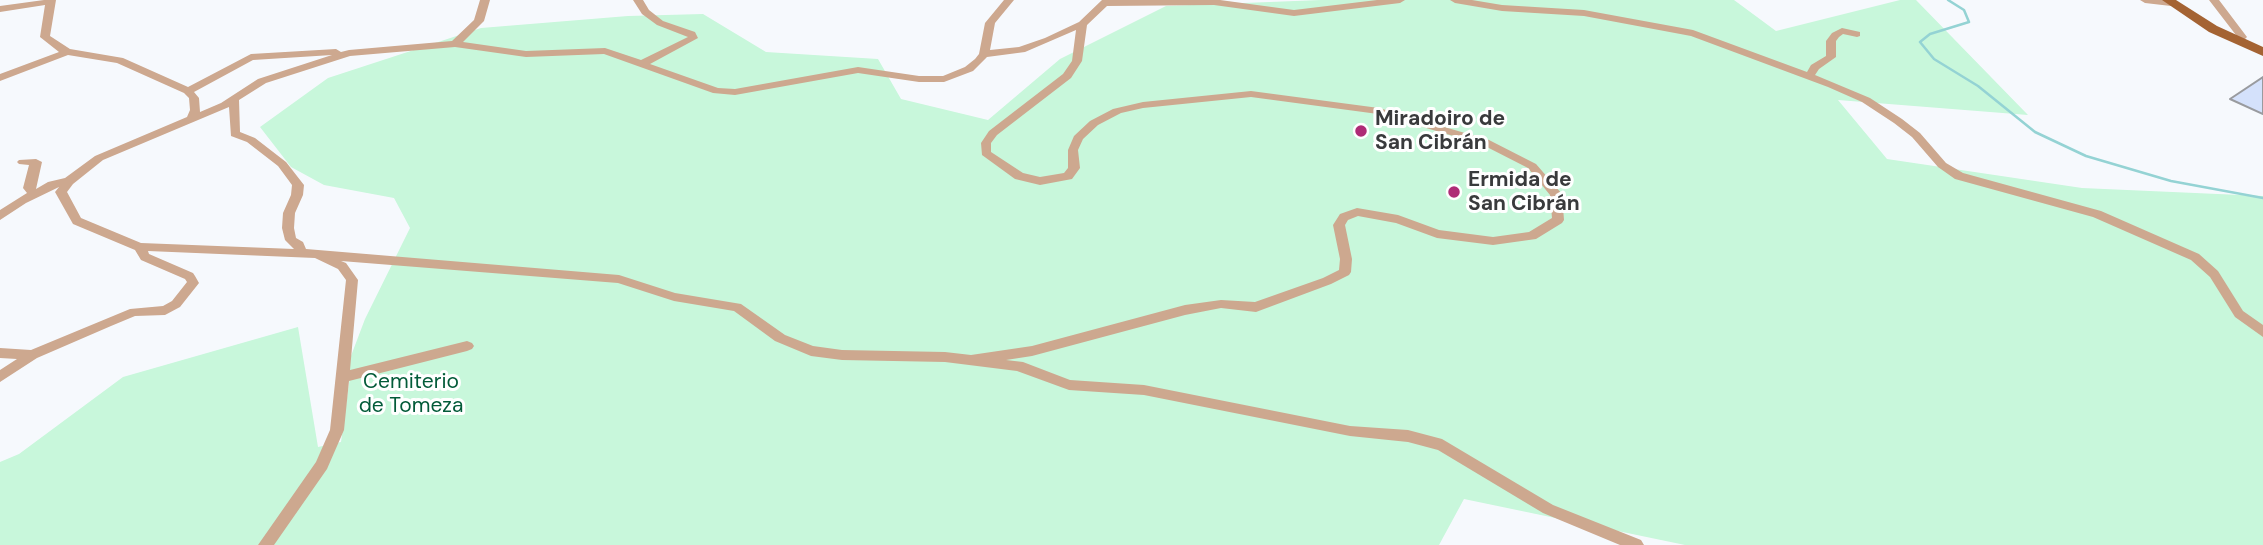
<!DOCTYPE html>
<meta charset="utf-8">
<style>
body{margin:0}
canvas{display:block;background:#f6f9fd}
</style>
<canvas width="2263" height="545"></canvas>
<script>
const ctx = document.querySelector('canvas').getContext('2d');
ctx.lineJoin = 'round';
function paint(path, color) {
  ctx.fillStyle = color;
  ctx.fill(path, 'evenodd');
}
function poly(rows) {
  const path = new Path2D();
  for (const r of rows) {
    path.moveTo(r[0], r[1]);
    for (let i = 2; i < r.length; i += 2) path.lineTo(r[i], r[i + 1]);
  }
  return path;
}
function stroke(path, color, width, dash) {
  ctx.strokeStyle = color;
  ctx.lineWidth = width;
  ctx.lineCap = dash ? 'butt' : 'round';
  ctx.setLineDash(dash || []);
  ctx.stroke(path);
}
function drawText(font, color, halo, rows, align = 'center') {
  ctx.font = font + ' "DM Sans",sans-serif';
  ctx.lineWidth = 6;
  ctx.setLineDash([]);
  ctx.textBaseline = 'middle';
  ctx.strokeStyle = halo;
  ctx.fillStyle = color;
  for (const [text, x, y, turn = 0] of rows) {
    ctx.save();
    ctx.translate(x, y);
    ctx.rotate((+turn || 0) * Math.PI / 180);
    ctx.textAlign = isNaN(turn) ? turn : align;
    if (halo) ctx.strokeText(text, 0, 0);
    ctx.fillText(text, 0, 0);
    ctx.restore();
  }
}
const green = poly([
 [1321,0,1734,0,1776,31,1900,0,1916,0,2028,115,1838,100,1887,159,2082,188,2263,196,2263,545,1685,545,1464,499,1439,545,0,545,0,462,19,454,123,377,298,327,318,447,341,442,350,376,343,377,365,319,410,228,394,198,324,185,291,167,260,127,328,78,481,28,628,16,703,14,766,52,878,59,901,99,988,120,1060,59,1166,6]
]);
const stream = poly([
 [1948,0,1964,10,1969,22,1930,34,1920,42,1934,59,1978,86,2035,132,2086,156,2171,181,2263,198]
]);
const building = poly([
 [2263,77,2263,114,2230,99,2263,77]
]);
const minor = poly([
 [44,0,56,0,50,36,70,49,123,58,188,87,251,54,336,49,341,52,349,50,452,41,474,20,480,0,490,0,484,21,463,42,526,51,605,48,641,60,688,37,657,25,642,14,633,0,643,0,649,10,663,21,695,32,698,38,650,64,718,88,735,89,858,67,919,76,943,76,965,67,975,59,979,54,985,23,1004,0,1014,0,995,23,990,50,1019,47,1045,38,1079,22,1102,0,1220,0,1294,10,1377,0,1405,0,1400,3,1294,16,1214,5,1107,6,1087,25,1082,61,1071,78,997,135,991,143,991,152,1023,173,1040,177,1064,173,1068,168,1068,150,1074,136,1090,121,1113,109,1143,102,1251,91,1379,108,1489,140,1536,164,1562,194,1564,220,1562,223,1536,239,1493,245,1437,238,1396,223,1358,216,1348,220,1345,225,1352,259,1351,272,1349,275,1331,284,1256,312,1221,308,1185,315,1032,356,1006,360,1023,362,1070,380,1144,385,1350,426,1408,430,1442,439,1553,505,1641,540,1644,545,1620,545,1543,513,1438,450,1408,442,1350,436,1144,395,1069,390,1017,371,945,362,842,360,811,356,775,341,734,311,674,301,618,283,341,261,346,263,358,280,350,370,467,341,472,343,474,346,472,349,467,351,349,381,344,430,327,469,274,545,258,545,316,462,330,430,346,280,338,269,315,258,148,251,149,254,193,273,195,276,199,283,180,307,165,315,135,316,111,326,37,358,0,382,0,370,17,359,0,358,0,348,31,350,130,309,163,306,172,301,187,282,185,279,141,260,135,250,73,224,55,192,59,187,26,203,0,220,0,210,27,193,23,188,29,165,19,164,17,162,19,160,36,159,42,162,36,189,48,182,65,178,95,156,187,117,190,110,189,98,184,93,117,63,68,55,0,81,0,74,59,52,40,37,45,5,0,12,0,6,44,0],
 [1076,30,1072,61,1063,74,989,131,981,143,982,155,1015,179,1040,185,1072,179,1080,168,1078,150,1083,139,1098,125,1121,113,1143,108,1251,97,1378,114,1481,144,1528,168,1550,195,1552,218,1529,232,1493,237,1439,230,1398,215,1357,208,1340,214,1333,225,1340,259,1339,270,1323,278,1255,302,1221,300,1185,305,1032,346,971,355,945,352,842,350,813,346,785,335,741,304,675,293,619,275,306,249,303,242,296,238,294,228,295,213,303,195,304,185,286,162,255,138,240,132,239,100,266,83,350,56,455,47,526,57,604,54,713,93,735,95,858,73,919,82,944,82,973,71,987,57,1025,52,1076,30],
 [332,55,258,79,221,103,200,112,199,98,194,92,253,60,332,55],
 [229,107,231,136,247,142,278,166,292,185,291,195,283,213,282,228,285,240,294,249,141,243,81,218,67,192,73,184,103,160,229,107],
 [1450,0,1472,0,1502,5,1584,10,1693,30,1807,72,1811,65,1826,56,1826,41,1832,33,1842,28,1860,32,1860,36,1857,37,1843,34,1839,37,1836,41,1836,57,1819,69,1815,75,1870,98,1902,119,1920,133,1946,163,1963,173,2101,211,2199,254,2218,271,2243,311,2263,325,2263,337,2235,317,2210,277,2191,260,2093,217,1955,179,1938,167,1912,137,1894,123,1862,102,1828,87,1691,36,1584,16,1502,11,1455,3,1450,0],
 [2140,0,2170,0,2176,3,2171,6,2145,3,2140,0],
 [2209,0,2219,0,2247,37,2245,39,2239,39,2209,0]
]);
const major = poly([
 [2162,0,2176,0,2217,26,2263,47,2263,56,2209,32,2162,0]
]);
const markers = [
 [1361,131,7,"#ae2c76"],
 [1454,192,7,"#ae2c76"]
];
const poiNames = [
 ["Miradoiro de",1375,119],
 ["San Cibrán",1375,143],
 ["Ermida de",1468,180],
 ["San Cibrán",1468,204]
];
const parkNames = [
 ["Cemiterio",411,382],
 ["de Tomeza",411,406]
];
paint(green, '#c8f7db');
stroke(stream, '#94d3d4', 2.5);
paint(building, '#d4e1fb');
stroke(building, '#999b9f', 2);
paint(minor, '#cda88f');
paint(major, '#a46333');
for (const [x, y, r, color] of markers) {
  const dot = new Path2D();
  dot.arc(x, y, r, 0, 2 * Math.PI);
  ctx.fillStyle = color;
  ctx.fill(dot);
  stroke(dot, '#fff', 2.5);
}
drawText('bold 21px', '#393a3c', '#fff', poiNames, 'left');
drawText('21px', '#035b39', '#fff', parkNames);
</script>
